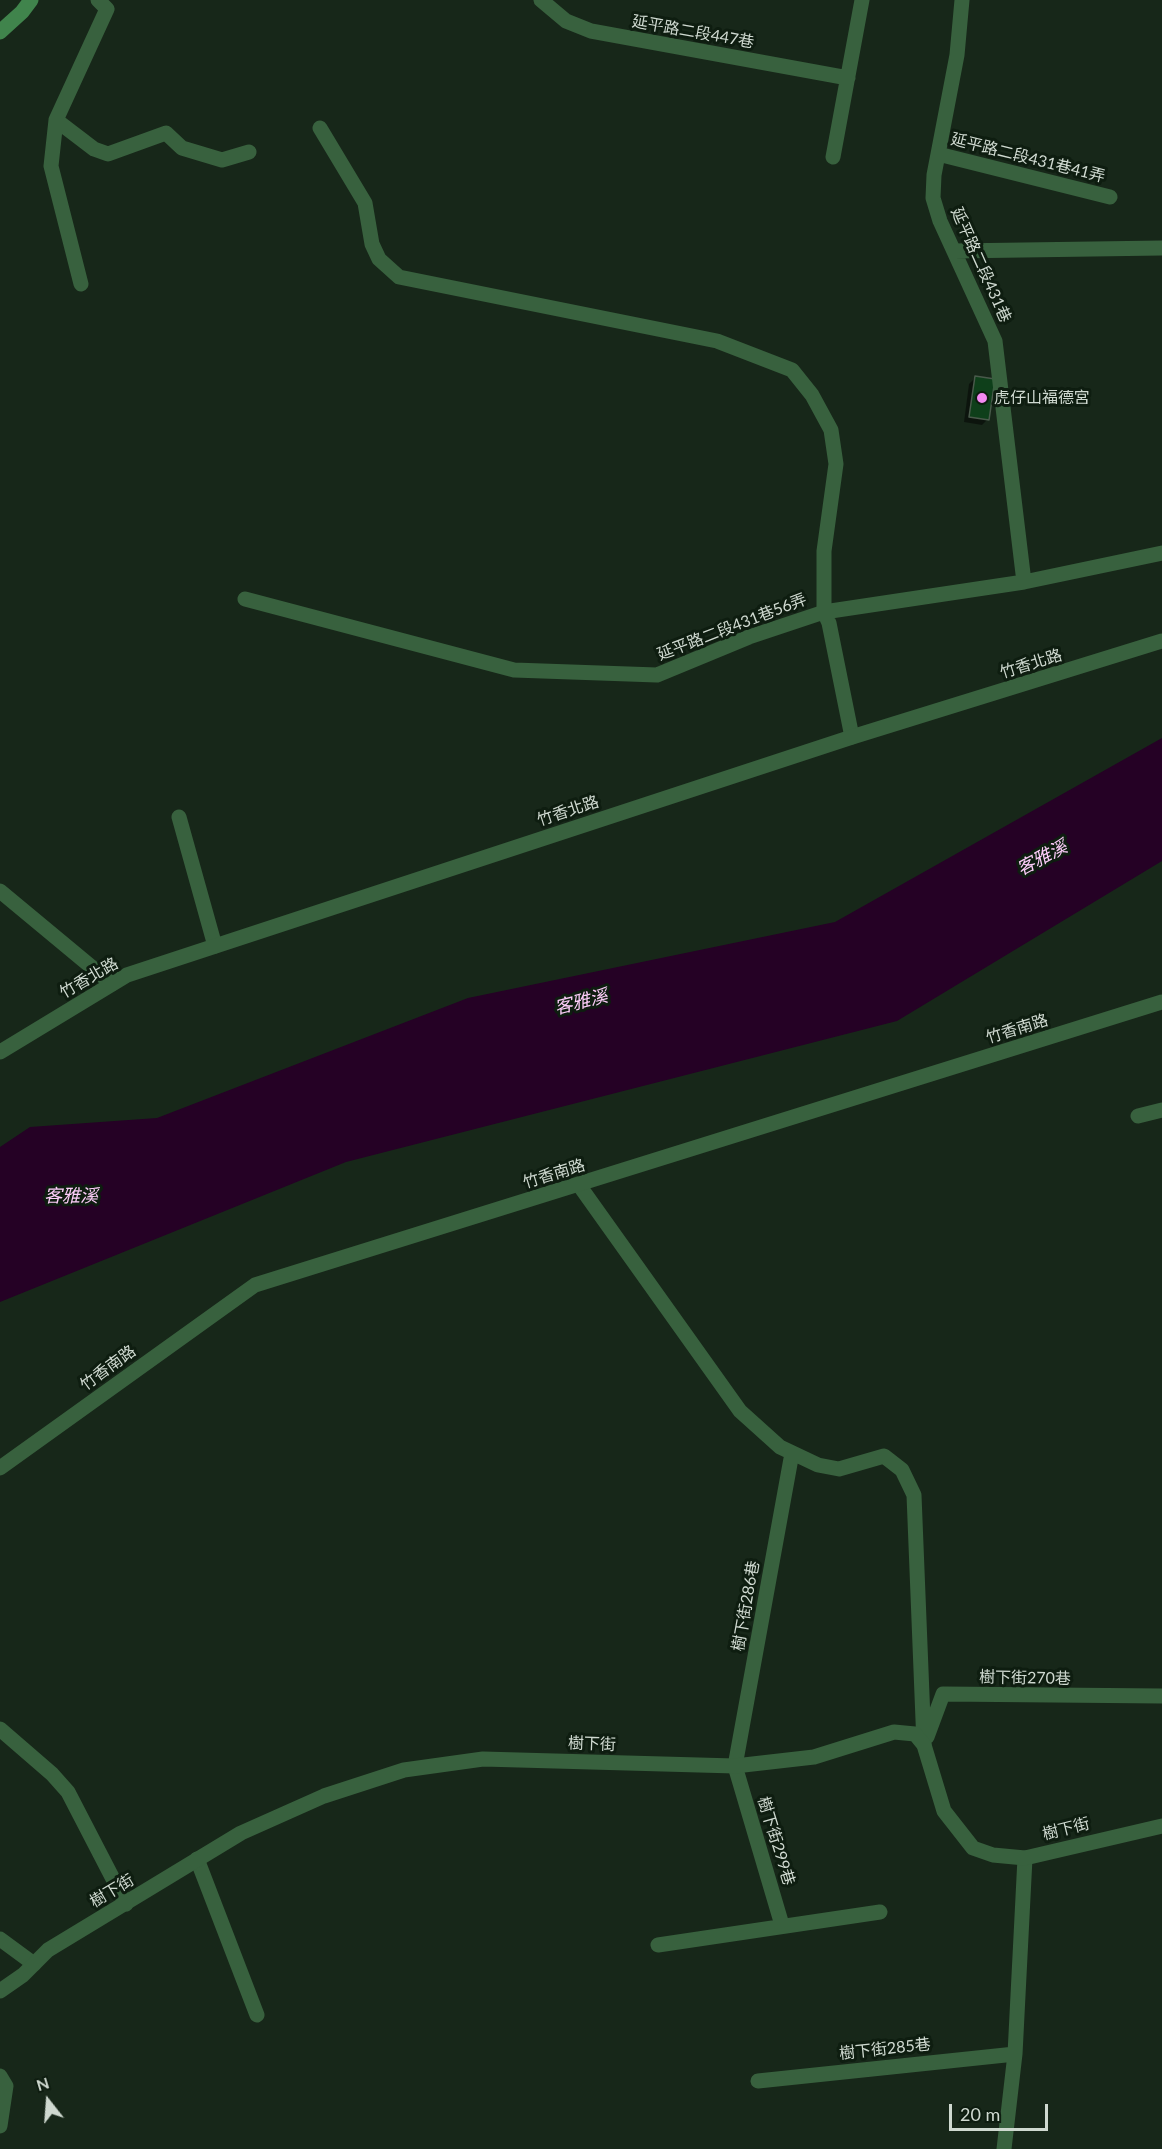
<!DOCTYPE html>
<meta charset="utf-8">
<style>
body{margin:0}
#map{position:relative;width:1162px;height:2149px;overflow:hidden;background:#172719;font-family:Lato,sans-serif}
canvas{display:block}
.north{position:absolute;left:18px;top:2071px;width:60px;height:60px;-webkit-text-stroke:4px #0e1d10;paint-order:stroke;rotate:343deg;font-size:16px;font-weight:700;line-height:24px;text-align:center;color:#cfd9d0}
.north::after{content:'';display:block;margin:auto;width:21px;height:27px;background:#cfd9d0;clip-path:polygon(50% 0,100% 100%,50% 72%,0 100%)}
.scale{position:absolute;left:949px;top:2104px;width:99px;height:27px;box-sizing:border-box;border:3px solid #cfd9d0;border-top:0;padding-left:8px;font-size:18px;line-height:21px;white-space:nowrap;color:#cfd9d0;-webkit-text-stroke:4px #0e1d10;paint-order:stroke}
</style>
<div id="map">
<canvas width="1162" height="2149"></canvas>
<div class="north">N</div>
<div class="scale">20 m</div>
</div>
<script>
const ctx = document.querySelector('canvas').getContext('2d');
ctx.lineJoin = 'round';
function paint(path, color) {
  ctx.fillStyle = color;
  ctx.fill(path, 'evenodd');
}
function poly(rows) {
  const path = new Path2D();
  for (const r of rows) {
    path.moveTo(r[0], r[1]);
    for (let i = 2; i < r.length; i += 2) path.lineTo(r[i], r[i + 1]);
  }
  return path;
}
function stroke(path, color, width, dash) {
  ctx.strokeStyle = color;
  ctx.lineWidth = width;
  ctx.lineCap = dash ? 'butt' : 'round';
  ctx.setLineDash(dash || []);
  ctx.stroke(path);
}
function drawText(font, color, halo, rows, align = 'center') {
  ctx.font = font + ' Lato,"Noto Sans TC",sans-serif';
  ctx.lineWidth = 6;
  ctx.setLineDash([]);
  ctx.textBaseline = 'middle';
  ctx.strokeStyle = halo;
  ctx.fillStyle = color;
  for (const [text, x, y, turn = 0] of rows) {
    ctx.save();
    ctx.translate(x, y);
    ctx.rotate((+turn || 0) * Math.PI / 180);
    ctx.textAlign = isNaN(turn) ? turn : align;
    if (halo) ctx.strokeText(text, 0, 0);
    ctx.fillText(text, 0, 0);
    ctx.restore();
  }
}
const water = poly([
 [1162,738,1162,861,897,1021,346,1162,0,1302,0,1147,30,1127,157,1118,468,998,835,922]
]);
const shadow = poly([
 [975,378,988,419,982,425,964,422,969,384]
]);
const building = poly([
 [975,376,995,379,989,420,969,417,975,376]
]);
const lane = poly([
 [541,0,566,21,591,31,848,78],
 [962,0,957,55,934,175,933,198,940,221,995,341,1024,582],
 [56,120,94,149,108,154,166,133,182,148,222,160,249,152],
 [320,128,365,203,372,244,379,259,399,277,717,341,792,370,812,395,831,430,836,464,824,551,824,612,829,623,852,737],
 [938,154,1110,197],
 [833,157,862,0],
 [954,251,1162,248],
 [81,284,51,166,56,120,107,9,98,0],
 [245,599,514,670,657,675,749,637,824,612,1024,582,1162,553],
 [179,817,215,946],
 [0,891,112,984],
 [1138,1116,1162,1110],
 [579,1185,740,1411,780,1447,818,1465,839,1469,884,1456,902,1470,914,1495,924,1745],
 [0,1729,52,1774,68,1792,126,1904],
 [927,1737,943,1694,1162,1696],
 [197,1859,257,2015],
 [782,1925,735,1766,792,1453],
 [0,1939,34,1964],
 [658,1945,880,1912],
 [0,2076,6,2086,0,2126],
 [758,2081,1015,2054],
 [1004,2149,1015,2054,1025,1858]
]);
const street = poly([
 [0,1052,127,975,852,737,1162,641],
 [0,1468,255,1285,1162,1002],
 [0,1991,23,1975,48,1950,241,1833,324,1796,404,1770,483,1759,735,1766,814,1757,894,1732,915,1734,924,1745,944,1811,973,1848,993,1855,1025,1858,1162,1826]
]);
const secondary = poly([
 [0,32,22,12,31,0]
]);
const markers = [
 [982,398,6,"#f38af1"]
];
const streetNames = [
 ["延平路二段447巷",693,32,10],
 ["延平路二段431巷41弄",1028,158,14],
 ["延平路二段431巷",981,265,66],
 ["延平路二段431巷56弄",732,627,-21],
 ["竹香北路",1031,664,-17],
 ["竹香北路",568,811,-18],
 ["竹香北路",89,978,-30],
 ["竹香南路",1017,1029,-17],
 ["竹香南路",554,1174,-17],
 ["竹香南路",108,1368,-36],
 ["樹下街286巷",746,1606,-80],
 ["樹下街270巷",1025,1678,1],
 ["樹下街",592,1744,2],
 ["樹下街",1066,1829,-14],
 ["樹下街299巷",776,1841,73],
 ["樹下街",112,1891,-31],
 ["樹下街285巷",885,2049,-6]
];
const poiNames = [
 ["虎仔山福德宮",994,398]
];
const waterNames = [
 ["客雅溪",1042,858,-28],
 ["客雅溪",581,1002,-14],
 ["客雅溪",71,1196]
];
paint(water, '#250125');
paint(shadow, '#0007');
paint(building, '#0e3f1a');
stroke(building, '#495a4b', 1.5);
stroke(lane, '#38613e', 15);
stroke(street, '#38613e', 15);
stroke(secondary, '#40844c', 15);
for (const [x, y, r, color] of markers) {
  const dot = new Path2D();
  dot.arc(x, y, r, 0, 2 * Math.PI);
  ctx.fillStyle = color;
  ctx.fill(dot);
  stroke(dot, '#0e1d10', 2);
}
drawText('16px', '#cfd9d0', '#0e1d10', streetNames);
drawText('16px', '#cfd9d0', '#0e1d10', poiNames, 'left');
drawText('italic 18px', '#fdcdfa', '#0e1d10', waterNames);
</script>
